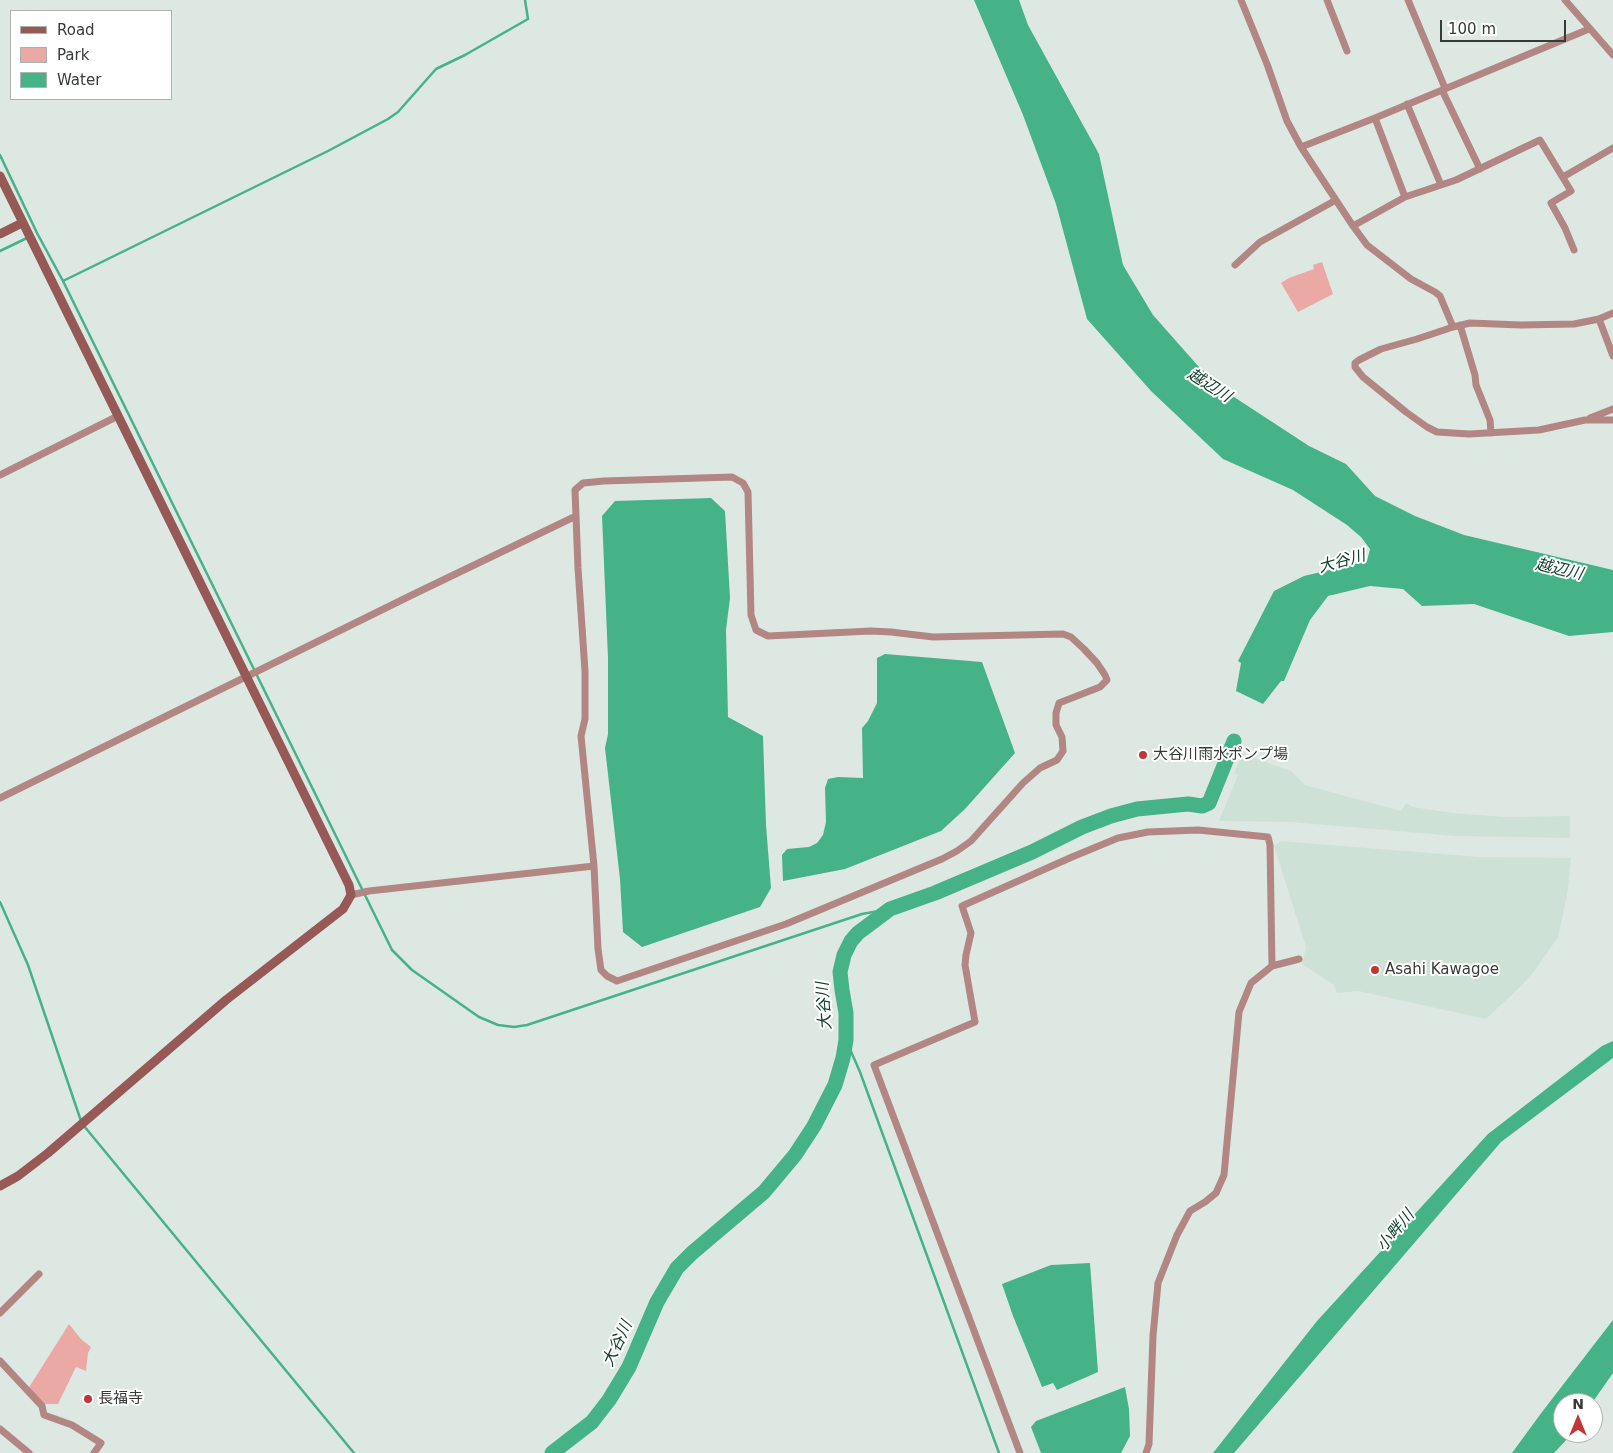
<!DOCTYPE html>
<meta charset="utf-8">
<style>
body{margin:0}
#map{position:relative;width:1613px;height:1453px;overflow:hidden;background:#dee8e3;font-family:"DejaVu Sans",sans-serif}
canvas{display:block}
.legend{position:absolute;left:10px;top:10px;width:162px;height:90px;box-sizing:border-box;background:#fff;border:1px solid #afb1af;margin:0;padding:6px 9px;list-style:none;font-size:15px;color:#363b38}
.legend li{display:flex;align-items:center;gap:10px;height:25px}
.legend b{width:25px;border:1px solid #afb1af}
.north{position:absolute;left:1553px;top:1393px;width:50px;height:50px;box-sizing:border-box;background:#fff;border:1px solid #afb1af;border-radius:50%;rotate:0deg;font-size:14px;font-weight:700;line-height:20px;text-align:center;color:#363b38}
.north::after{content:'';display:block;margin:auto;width:18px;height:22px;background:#c43537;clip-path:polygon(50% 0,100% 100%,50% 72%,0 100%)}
.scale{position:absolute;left:1440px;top:20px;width:126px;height:22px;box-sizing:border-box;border:2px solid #363b38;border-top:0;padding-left:6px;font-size:15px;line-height:18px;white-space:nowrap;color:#363b38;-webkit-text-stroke:4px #fff;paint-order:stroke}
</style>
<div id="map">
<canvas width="1613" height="1453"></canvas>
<ul class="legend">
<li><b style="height:6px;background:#965955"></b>Road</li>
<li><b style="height:14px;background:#eaa9a4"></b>Park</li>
<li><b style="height:14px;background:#45b288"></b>Water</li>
</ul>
<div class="north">N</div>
<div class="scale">100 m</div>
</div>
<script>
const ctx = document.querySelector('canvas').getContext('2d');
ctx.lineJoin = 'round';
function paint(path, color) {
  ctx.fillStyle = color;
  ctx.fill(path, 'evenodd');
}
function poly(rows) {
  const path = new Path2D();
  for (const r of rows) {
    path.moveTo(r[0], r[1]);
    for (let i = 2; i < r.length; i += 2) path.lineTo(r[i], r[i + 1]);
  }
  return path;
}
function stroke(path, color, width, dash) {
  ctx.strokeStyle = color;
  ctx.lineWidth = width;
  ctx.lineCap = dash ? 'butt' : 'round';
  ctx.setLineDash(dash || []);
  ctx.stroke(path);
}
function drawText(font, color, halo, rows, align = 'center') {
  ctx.font = font + ' "DejaVu Sans","Noto Sans JP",sans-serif';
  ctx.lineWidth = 4;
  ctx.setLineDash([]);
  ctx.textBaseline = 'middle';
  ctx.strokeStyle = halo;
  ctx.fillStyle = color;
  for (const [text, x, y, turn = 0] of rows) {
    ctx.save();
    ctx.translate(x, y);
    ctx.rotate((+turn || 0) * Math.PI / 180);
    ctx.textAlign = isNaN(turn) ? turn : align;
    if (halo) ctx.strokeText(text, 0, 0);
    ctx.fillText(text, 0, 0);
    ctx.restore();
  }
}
const built = poly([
 [1243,754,1291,771,1305,785,1401,811,1406,803,1413,807,1453,813,1504,817,1570,816,1570,838,1455,836,1290,822,1219,821,1238,775,1234,773],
 [1281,841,1479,857,1571,858,1567,896,1558,937,1536,969,1522,985,1486,1019,1358,991,1337,993,1334,985,1302,964,1306,947,1274,846]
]);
const green = poly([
 [1322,262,1333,294,1298,312,1281,283,1289,278,1314,269,1313,265],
 [69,1324,81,1339,91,1347,88,1353,86,1371,76,1367,58,1404,43,1404,28,1389]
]);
const water = poly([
 [974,0,1019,0,1028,25,1099,154,1123,265,1153,315,1199,367,1231,395,1309,446,1346,464,1375,496,1415,516,1464,535,1613,570,1613,632,1569,636,1474,604,1422,606,1403,589,1370,586,1328,596,1310,620,1284,681,1281,681,1263,704,1236,691,1241,663,1238,661,1274,591,1304,576,1367,561,1370,549,1361,537,1347,525,1293,490,1223,459,1151,391,1087,319,1056,204,1023,115],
 [711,498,725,511,730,598,726,630,728,717,763,736,766,825,771,888,760,907,642,947,623,932,620,879,605,748,608,734,608,658,602,516,615,501],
 [885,654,982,662,1015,753,965,809,941,831,845,869,783,881,782,855,787,849,809,847,817,843,823,835,826,822,825,788,828,779,838,777,863,778,862,728,868,721,877,703,877,658],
 [1613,1041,1613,1058,1501,1142,1234,1453,1213,1453,1317,1321,1488,1134,1602,1046],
 [1090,1263,1098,1372,1057,1390,1053,1383,1042,1387,1013,1316,1002,1284,1051,1265],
 [1613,1320,1613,1373,1592,1403,1563,1403,1563,1433,1572,1433,1568,1438,1554,1453,1512,1453,1542,1412],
 [1125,1387,1129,1409,1130,1436,1121,1453,1041,1453,1031,1427,1036,1421]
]);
const stream = poly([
 [0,155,37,233,63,281,392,950,412,970,479,1017,498,1025,514,1027,527,1025,862,914,890,909],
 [0,251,27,238],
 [63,281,328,151,388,119,398,112,436,69,465,55,528,19,525,0],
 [0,902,28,965,81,1121],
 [846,1040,860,1072,999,1453],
 [84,1126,354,1453]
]);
const river = poly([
 [552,1453,592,1422,609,1400,629,1367,657,1302,677,1268,692,1253,764,1192,795,1155,814,1126,835,1085,843,1058,846,1040,846,1013,842,990,840,972,844,955,851,941,858,933,890,909,935,893,1032,852,1082,827,1111,816,1137,809,1188,804,1202,806,1209,803,1234,741]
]);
const street = poly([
 [1241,0,1267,64,1287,121,1301,147,1353,226,1367,245,1411,279,1435,292,1440,296,1453,327],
 [1327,0,1347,51],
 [1408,0,1445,88],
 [1565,0,1613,55],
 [1442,90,1480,169],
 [1407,104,1441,185],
 [1375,118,1405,197],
 [1301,147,1375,118,1589,29],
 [1563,177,1613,148],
 [1353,226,1405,197,1456,180,1540,140,1571,191,1551,203,1565,228,1574,250],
 [1235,265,1260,242,1336,200],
 [1613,313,1599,319,1574,324,1521,325,1470,323,1453,327,1417,339,1381,349,1359,360,1355,363,1355,367,1363,377,1406,412,1427,427,1437,432,1469,434,1539,430,1585,420,1613,420],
 [1599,319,1613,356],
 [1460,325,1475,375,1476,385,1490,420,1491,433],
 [1590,418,1613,409],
 [0,475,118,416],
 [0,798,414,594,576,516],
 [351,895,369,891,594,866,598,949,601,970,607,976,617,981,786,924,942,859,957,851,971,841,1023,783,1040,768,1057,760,1063,751,1062,737,1056,725,1056,713,1059,703,1100,687,1107,680,1105,675,1097,663,1084,649,1071,637,1063,634,933,637,891,632,871,631,768,636,756,630,751,615,748,492,743,483,732,477,604,481,583,483,575,490,578,568,585,671,585,719,581,736,594,866],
 [0,1313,39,1274],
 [0,1361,42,1406,44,1415,72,1425,101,1443,94,1453],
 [0,1429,29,1453],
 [1020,1453,874,1065,975,1022,965,965,966,955,971,933,962,906,1072,857,1118,838,1148,832,1198,830,1268,837,1270,845,1272,966],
 [1146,1453,1149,1444,1153,1336,1158,1283,1177,1235,1190,1211,1205,1202,1216,1193,1224,1175,1239,1012,1251,983,1272,966,1299,959]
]);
const secondary = poly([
 [0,176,349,885,351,895,343,909,226,1000,48,1153,18,1176,0,1186],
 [0,234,22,223]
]);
const markers = [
 [1143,755,5,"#c43537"],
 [1375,970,5,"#c43537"],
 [88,1399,5,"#c43537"]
];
const poiNames = [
 ["大谷川雨水ポンプ場",1153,755],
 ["Asahi Kawagoe",1385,970],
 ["長福寺",98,1399]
];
const waterNames = [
 ["越辺川",1209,386,32],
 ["大谷川",1342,562,-15],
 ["越辺川",1559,570,13],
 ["大谷川",825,1006,-94],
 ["小畔川",1396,1231,-50],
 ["大谷川",618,1344,-65]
];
paint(built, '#cee1d7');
paint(green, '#eaa9a4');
paint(water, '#45b288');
stroke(stream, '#45b288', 2.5);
stroke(river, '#45b288', 15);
stroke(street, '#b28783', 7);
stroke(secondary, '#965955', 9);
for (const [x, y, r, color] of markers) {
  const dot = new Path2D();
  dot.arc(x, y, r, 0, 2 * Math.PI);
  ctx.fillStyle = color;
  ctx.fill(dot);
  stroke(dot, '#fff', 2);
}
drawText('15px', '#363b38', '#fff', poiNames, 'left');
drawText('italic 16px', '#11402e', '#fff', waterNames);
</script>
